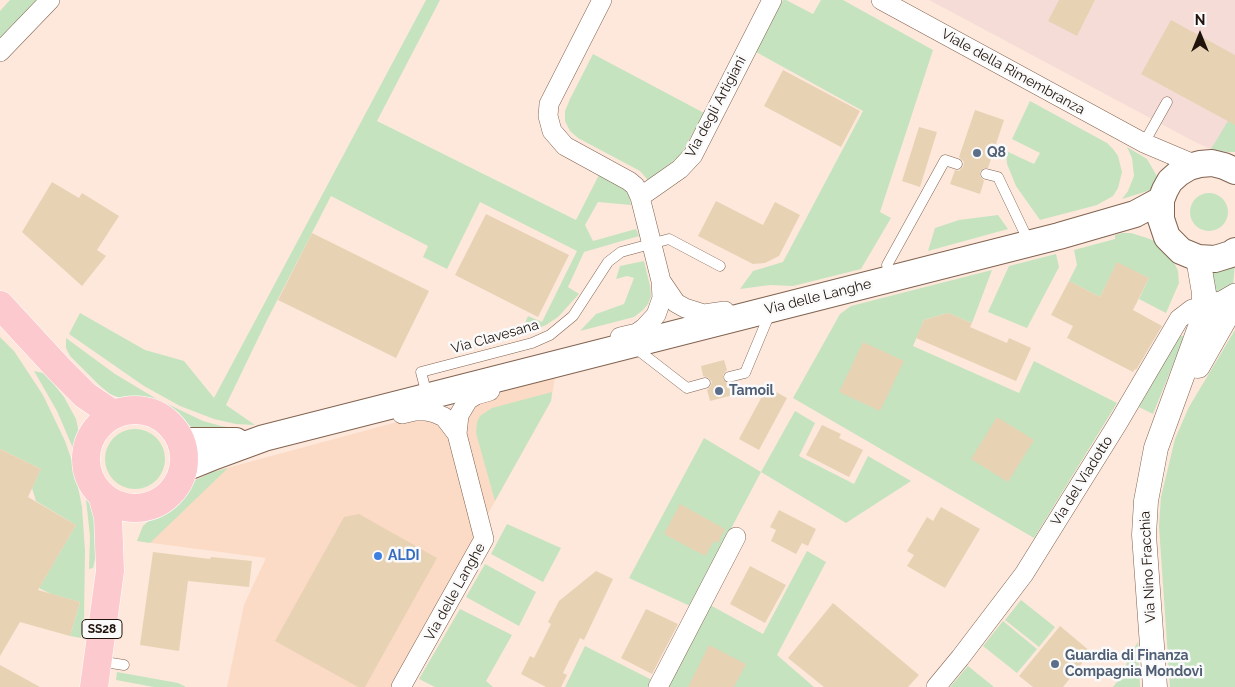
<!DOCTYPE html>
<meta charset="utf-8">
<style>
body{margin:0}
#map{position:relative;width:1235px;height:687px;overflow:hidden;background:#fde8db;font-family:Raleway,sans-serif}
canvas{display:block}
.north{position:absolute;left:1175px;top:10px;width:50px;height:50px;-webkit-text-stroke:4px #fafafa;paint-order:stroke;rotate:0deg;font-size:14px;font-weight:700;line-height:20px;text-align:center;color:#1f130c}
.north::after{content:'';display:block;margin:auto;width:18px;height:22px;background:#1f130c;clip-path:polygon(50% 0,100% 100%,50% 72%,0 100%)}
</style>
<div id="map">
<canvas width="1235" height="687"></canvas>
<div class="north">N</div>
</div>
<script>
const ctx = document.querySelector('canvas').getContext('2d');
ctx.lineJoin = 'round';
function paint(path, color) {
  ctx.fillStyle = color;
  ctx.fill(path, 'evenodd');
}
function poly(rows) {
  const path = new Path2D();
  for (const r of rows) {
    if (r.length === 3) {
      path.moveTo(r[0] + r[2], r[1]);
      path.arc(r[0], r[1], r[2], 0, 2 * Math.PI);
      continue;
    }
    path.moveTo(r[0], r[1]);
    for (let i = 2; i < r.length; i += 2) path.lineTo(r[i], r[i + 1]);
  }
  return path;
}
function stroke(path, color, width, dash) {
  ctx.strokeStyle = color;
  ctx.lineWidth = width;
  ctx.lineCap = dash ? 'butt' : 'round';
  ctx.setLineDash(dash || []);
  ctx.stroke(path);
}
function drawText(font, color, halo, rows, align = 'center') {
  ctx.font = font + ' Raleway,sans-serif';
  ctx.lineWidth = 5;
  ctx.setLineDash([]);
  ctx.textBaseline = 'middle';
  ctx.strokeStyle = halo;
  ctx.fillStyle = color;
  for (const [text, x, y, turn = 0] of rows) {
    ctx.save();
    ctx.translate(x, y);
    ctx.rotate((+turn || 0) * Math.PI / 180);
    ctx.textAlign = isNaN(turn) ? turn : align;
    if (halo) ctx.strokeText(text, 0, 0);
    ctx.fillText(text, 0, 0);
    ctx.restore();
  }
}
const built = poly([
 [555,377,551,401,391,687,227,687,244,605,266,558,137,541,143,526,150,520,172,506,194,481,212,472,412,418]
]);
const industrial = poly([
 [929,0,1235,0,1235,152,1227,152,1211,149,1195,142]
]);
const green = poly([
 [10,0,38,0,0,39,0,11],
 [426,0,440,0,377,121,576,220,600,173,627,190,629,195,631,205,598,202,585,225,593,241,636,229,639,236,584,252,568,287,579,294,558,317,546,325,532,331,521,332,528,316,542,322,577,251,480,202,447,269,423,257,428,246,331,196,266,322,226,405,255,425,236,424,214,419,180,406,144,386,69,334,80,313,145,350,184,361,214,398],
 [783,0,786,0,813,14,821,0,843,0,933,50,880,212,891,218,861,269,793,286,770,285,740,289,753,271,783,262,863,111,756,52],
 [593,54,704,113,680,156,648,180,640,171,578,138,570,131,565,121,565,111,570,99],
 [1030,101,1107,143,1113,149,1118,156,1122,172,1118,188,1113,196,1097,205,1040,220,1016,186,1007,164,1006,151,1034,164,1040,153,1012,139],
 [1235,117,1235,152,1227,152,1211,149,1228,121],
 [1127,147,1147,159,1158,178,1154,189,1122,199,1128,191,1134,176,1132,158],
 [1209,212,19],
 [998,215,1008,229,928,251,935,228,959,220],
 [1122,233,1131,233,1147,238,1157,242,1172,258,1178,271,1179,283,1166,313,1139,299,1149,278,1117,263,1100,297,1069,281,1077,265,1074,250,1115,239,1115,235],
 [1056,254,1059,267,1027,328,988,312,1009,266],
 [644,261,650,286,651,296,648,304,643,310,634,317,580,331,596,314,624,304,634,278,627,276,616,279,620,266],
 [1235,262,1233,286,1212,295,1209,268],
 [992,270,972,323,948,313,924,320,913,346,1019,393,1034,361,1117,403,1034,538,793,398,840,314,851,306],
 [1235,330,1235,687,1170,687,1159,526,1161,497,1175,439,1189,407],
 [1180,335,1184,337,1153,414,1139,407],
 [0,337,14,351,43,395,65,441,74,467,82,507,85,551,84,618,81,638,70,636,80,602,51,594,39,588,76,525,36,501,32,488,41,469,0,449],
 [66,338,115,374,155,398,203,421,221,426,242,429,196,429,188,425,178,412,162,403,153,400,120,398,110,394,99,385,70,356,66,348],
 [34,371,43,373,48,377,64,397,76,419,79,433,75,453,57,411],
 [552,392,551,401,495,501,476,433,477,422,480,416,492,408],
 [795,411,815,423,799,456,854,484,868,456,911,481,846,523,761,472,690,606,629,578,704,438,761,472],
 [135,459,30],
 [228,468,150,543,137,541,143,526,150,520,172,506,194,481,212,472],
 [85,491,94,502,97,550,93,568,89,569,90,536],
 [507,524,561,548,543,582,491,554],
 [807,551,826,562,777,655,814,687,668,687,710,605,763,634],
 [485,564,536,592,519,626,466,597],
 [1021,600,1055,627,1039,647,1005,620],
 [460,609,512,635,486,681,493,687,435,687,419,679],
 [1003,621,1037,649,1017,673,983,646],
 [1138,642,1140,687,1113,687,1124,673,1128,658],
 [585,646,652,680,648,687,565,687],
 [968,666,994,687,950,687],
 [117,672,178,683,186,687,154,687,116,680]
]);
const building = poly([
 [1059,0,1095,0,1077,36,1048,21],
 [1171,20,1235,55,1235,125,1141,74],
 [783,70,860,111,841,147,764,106],
 [975,110,1004,120,988,168,984,168,980,172,980,176,984,181,980,194,950,184,955,170,959,171,963,167,964,162,959,157],
 [919,127,937,132,920,187,902,181],
 [52,182,79,198,82,193,119,216,97,250,106,256,82,286,22,232],
 [716,201,763,225,775,202,800,215,779,256,765,263,753,264,698,236],
 [486,214,569,255,538,317,455,275],
 [312,233,429,291,396,358,278,300],
 [1117,262,1149,278,1133,310,1162,326,1136,370,1135,369,1133,372,1067,338,1073,326,1051,315,1069,281,1100,297],
 [948,313,972,323,970,327,1007,343,1009,338,1031,348,1016,381,916,338,924,320],
 [863,342,904,361,880,411,839,392],
 [724,360,727,370,723,375,723,379,727,383,730,384,733,395,710,401,707,390,710,387,712,382,709,378,703,376,701,366],
 [767,387,787,398,759,450,739,439],
 [997,417,1034,440,1008,482,971,459],
 [822,425,841,434,839,438,863,450,849,477,806,455],
 [0,449,41,469,28,497,76,525,38,590,80,602,70,636,20,622,0,656],
 [680,504,725,529,718,543,714,541,705,556,664,534],
 [941,507,980,529,945,588,907,566,914,555,907,551,927,517,933,521],
 [779,510,816,529,808,546,802,543,796,554,771,541,776,530,770,527],
 [359,514,437,558,365,687,358,687,275,641,344,517],
 [153,552,210,559,211,557,252,561,249,587,188,581,179,651,140,645],
 [750,566,786,585,765,623,730,604],
 [596,571,613,579,584,640,580,638,563,673,567,675,561,687,546,687,521,674,530,656,534,658,551,624,548,622,559,601],
 [833,603,919,675,908,687,824,687,788,658],
 [646,609,678,624,652,674,621,658],
 [1060,626,1091,652,1063,687,1033,687,1019,676],
 [709,645,746,664,734,687,688,687],
 [0,665,40,687,0,687]
]);
const service = poly([
 [1144,143,1167,102],
 [986,174,998,177,1029,242],
 [890,278,887,265,945,160,957,164],
 [634,347,687,388,705,383],
 [729,377,745,373,770,313],
 [427,395,421,372,532,343,550,335,573,316,608,262,621,252,669,239,720,266],
 [98,661,124,665]
]);
const minor = poly([
 [602,0,549,104,548,116,552,131,565,146,629,181,635,186,640,197,661,281,662,298,656,315,644,328,637,333,620,337],
 [881,0,1144,143,1196,165],
 [0,52,50,0],
 [640,197,680,169,693,155,772,0],
 [661,281,676,303,685,308,704,314,725,311],
 [457,434,459,415,468,400,476,395,490,391],
 [401,687,484,539,457,434,444,417,435,413,426,411,415,411,402,414],
 [658,687,736,537],
 [936,687,960,658,1024,574,1118,423,1179,319,1192,309,1223,300,1235,293]
]);
const tertiary = poly([
 [1198,366,1235,301],
 [1155,687,1144,535,1146,501,1156,448,1200,327,1204,306,1204,293,1198,258]
]);
const secondary = poly([
 [1235,171,1224,166,1212,163,1200,164,1189,167,1179,173,1170,181,1165,190,1161,200,1161,219,1167,237,1181,251,1198,258,1215,259,1231,254,1235,251],
 [181,441,236,441],
 [183,469,215,456,264,438,1059,236,1135,214,1161,200]
]);
const primary = poly([
 [0,305,60,370,85,395,107,410,116,414],
 [135,459,49],
 [94,687,110,571,108,517,102,495]
]);
const markers = [
 [977,153,5,"#5c6f8a"],
 [719,391,5,"#5c6f8a"],
 [378,556,5,"#3f7fe0"],
 [1055,664,5,"#5c6f8a"]
];
const shields = [
 [102,629,40]
];
const shieldNames = [
 ["SS28",102,629]
];
const streetNames = [
 ["Viale della Rimembranza",1013,72,29],
 ["Via degli Artigiani",716,107,-62],
 ["Via delle Langhe",818,297,-14],
 ["Via Clavesana",495,337,-16],
 ["Via del Viadotto",1082,481,-58],
 ["Via Nino Fracchia",1148,567,-93],
 ["Via delle Langhe",455,592,-61]
];
const serviceNames = [
 ["Q8",987,153],
 ["Tamoil",729,391],
 ["Guardia di Finanza",1065,656],
 ["Compagnia Mondovì",1065,672]
];
const shopNames = [
 ["ALDI",388,556]
];
paint(built, '#fcdbc6');
paint(industrial, '#f6dcd7');
paint(green, '#c5e3bf');
paint(building, '#e8d2b4');
stroke(service, '#816350', 11);
stroke(minor, '#816350', 20);
stroke(tertiary, '#816350', 25);
stroke(secondary, '#816350', 28);
stroke(primary, '#fff', 29);
stroke(service, '#fff', 10);
stroke(minor, '#fff', 19);
stroke(tertiary, '#fff', 24);
stroke(secondary, '#fff', 26);
stroke(primary, '#fcc9ce', 28);
for (const [x, y, r, color] of markers) {
  const dot = new Path2D();
  dot.arc(x, y, r, 0, 2 * Math.PI);
  ctx.fillStyle = color;
  ctx.fill(dot);
  stroke(dot, '#fafafa', 2);
}
for (const [x, y, w] of shields) {
  const box = new Path2D();
  box.roundRect(x - w / 2, y - 9.5, w, 19, 4);
  ctx.fillStyle = '#fafafa';
  ctx.fill(box);
  stroke(box, '#1f130c', 1);
}
drawText('bold 12px', '#1f130c', null, shieldNames);
drawText('14px', '#1f130c', '#fafafa', streetNames);
drawText('bold 14px', '#4e5e75', '#fafafa', serviceNames, 'left');
drawText('bold 14px', '#366cbe', '#fafafa', shopNames, 'left');
</script>
